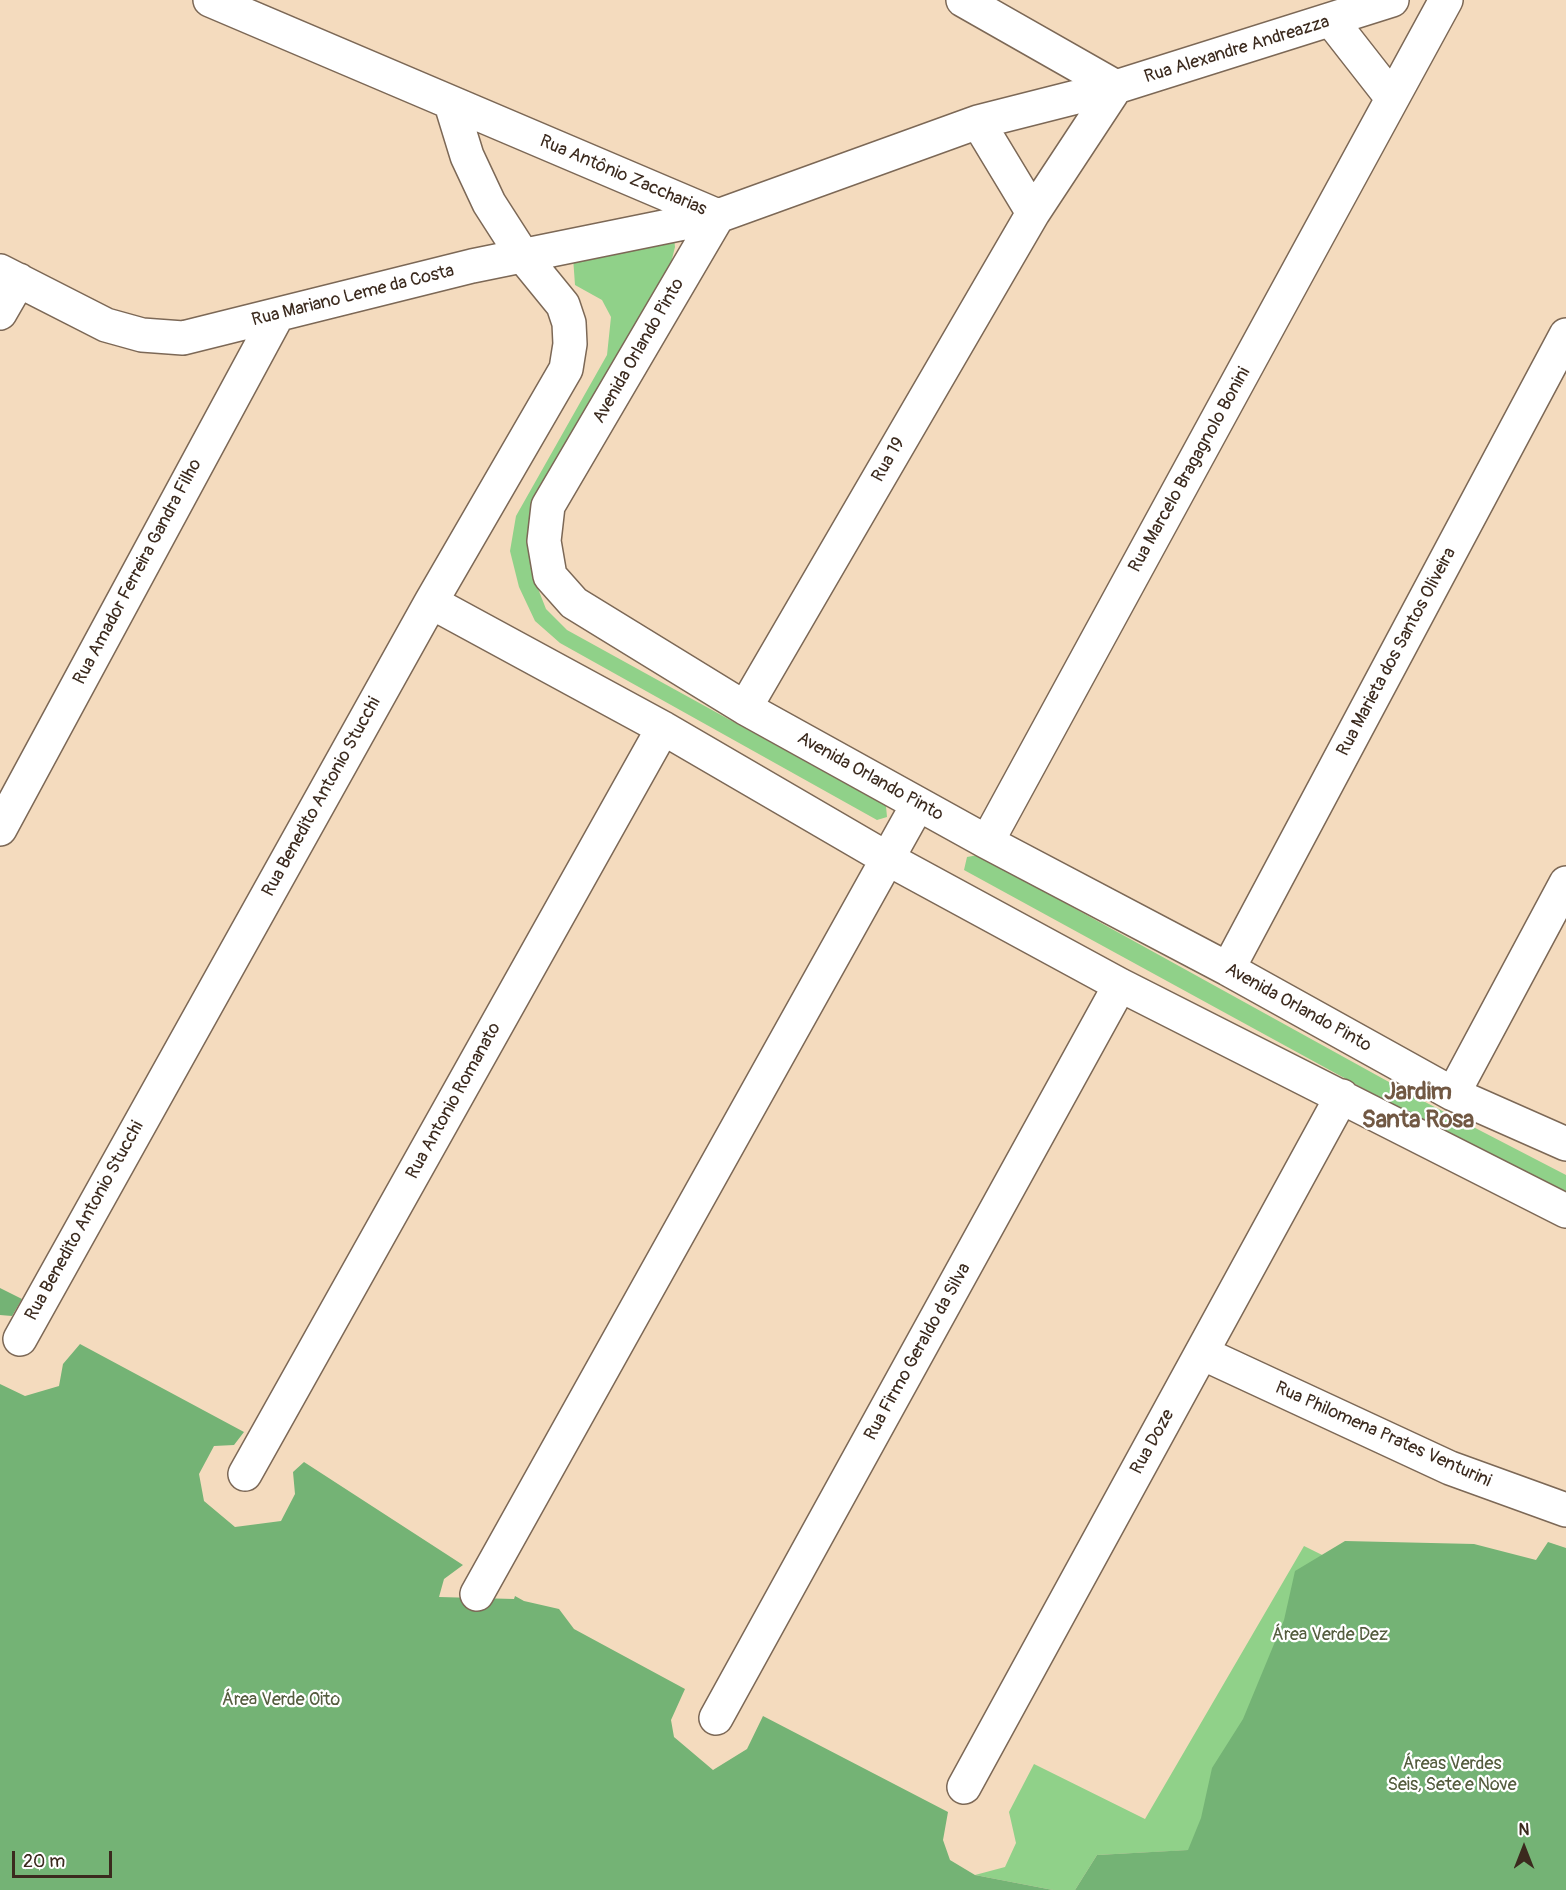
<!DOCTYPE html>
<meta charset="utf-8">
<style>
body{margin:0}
#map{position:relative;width:1566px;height:1890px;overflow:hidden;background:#f4dbbe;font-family:Pangolin,sans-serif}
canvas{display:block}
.north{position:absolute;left:1494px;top:1818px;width:60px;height:60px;-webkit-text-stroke:4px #fff;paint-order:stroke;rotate:0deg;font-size:16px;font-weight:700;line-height:24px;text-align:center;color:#3b2a1e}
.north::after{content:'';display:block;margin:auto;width:21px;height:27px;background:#3b2a1e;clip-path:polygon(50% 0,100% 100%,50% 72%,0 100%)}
.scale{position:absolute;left:12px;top:1851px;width:100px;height:27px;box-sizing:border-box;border:3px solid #3b2a1e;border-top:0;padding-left:8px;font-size:18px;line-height:21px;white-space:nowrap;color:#3b2a1e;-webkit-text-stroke:4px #fff;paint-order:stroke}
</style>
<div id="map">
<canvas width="1566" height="1890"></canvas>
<div class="north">N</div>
<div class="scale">20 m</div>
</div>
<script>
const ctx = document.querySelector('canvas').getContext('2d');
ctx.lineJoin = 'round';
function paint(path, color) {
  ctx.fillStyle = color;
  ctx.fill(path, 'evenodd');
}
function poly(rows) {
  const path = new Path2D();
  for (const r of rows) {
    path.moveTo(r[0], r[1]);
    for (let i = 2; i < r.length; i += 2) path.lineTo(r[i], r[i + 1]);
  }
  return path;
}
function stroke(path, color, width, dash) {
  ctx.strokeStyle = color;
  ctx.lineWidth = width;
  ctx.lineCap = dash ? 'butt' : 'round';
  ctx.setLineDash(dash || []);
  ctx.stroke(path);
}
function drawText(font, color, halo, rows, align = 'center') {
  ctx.font = font + ' Pangolin,sans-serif';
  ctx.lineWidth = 4.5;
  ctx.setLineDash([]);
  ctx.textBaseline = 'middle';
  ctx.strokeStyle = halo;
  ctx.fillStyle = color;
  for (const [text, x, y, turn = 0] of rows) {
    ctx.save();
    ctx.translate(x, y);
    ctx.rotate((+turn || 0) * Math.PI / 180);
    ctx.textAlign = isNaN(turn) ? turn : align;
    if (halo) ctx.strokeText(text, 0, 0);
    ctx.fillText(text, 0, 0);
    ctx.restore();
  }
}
const green = poly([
 [673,228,675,247,670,267,529,530,529,556,535,581,546,609,567,630,886,806,887,817,877,820,560,643,535,621,519,587,510,551,516,516,607,355,611,317,602,300,575,285,573,257],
 [978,855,1427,1103,1566,1175,1566,1195,1421,1120,964,870,967,857],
 [1304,1546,1488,1637,1209,1849,1097,1855,1075,1890,1053,1890,975,1875,1005,1867,1016,1843,1009,1812,1034,1764,1145,1819]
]);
const forest = poly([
 [0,1288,22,1299,12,1316,0,1315],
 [80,1344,244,1432,234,1445,214,1446,199,1474,204,1501,235,1527,281,1521,295,1494,293,1472,304,1462,463,1565,444,1579,439,1597,514,1599,515,1596,524,1601,559,1609,574,1629,685,1689,671,1720,674,1737,713,1770,747,1749,763,1716,948,1812,943,1840,950,1860,975,1875,1053,1890,0,1890,0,1384,25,1396,59,1386,63,1364],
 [1345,1541,1474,1544,1536,1560,1548,1542,1566,1548,1566,1890,1075,1890,1097,1855,1188,1850,1201,1818,1212,1768,1243,1719,1284,1620,1295,1571]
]);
const minor = poly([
 [210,0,718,216],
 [963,0,1116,87],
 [1331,20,1392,98],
 [978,122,1033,213],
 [718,216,548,506,544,541,550,576,574,603,745,708,987,842,1228,969,1453,1094,1566,1144],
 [0,271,106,325,142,335,183,338,472,266,718,216,978,122,1116,87,1392,0],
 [0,313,19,280],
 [431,602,663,728,888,859,1120,985,1566,1211],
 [745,708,1033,213,1116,87],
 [0,829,277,316],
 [987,842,1446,0],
 [1228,969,1566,335],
 [1453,1094,1566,883],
 [20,1339,431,602,566,369,570,344,569,323,563,305,523,256,489,203,467,156,451,104],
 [1202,1353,1450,1468,1566,1510],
 [245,1474,663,728],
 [477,1594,918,804],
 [716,1718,1120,985],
 [964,1787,1342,1096]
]);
const streetNames = [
 ["Rua Alexandre Andreazza",1237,50,-17],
 ["Rua Antônio Zaccharias",623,176,23],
 ["Rua Mariano Leme da Costa",353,296,-14],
 ["Avenida Orlando Pinto",639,351,-60],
 ["Rua 19",889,460,-60],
 ["Rua Marcelo Bragagnolo Bonini",1190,470,-61],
 ["Rua Amador Ferreira Gandra Filho",138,572,-62],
 ["Rua Marieta dos Santos Oliveira",1397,652,-62],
 ["Avenida Orlando Pinto",870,777,29],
 ["Rua Benedito Antonio Stucchi",322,797,-61],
 ["Avenida Orlando Pinto",1298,1008,29],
 ["Rua Antonio Romanato",454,1101,-61],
 ["Rua Benedito Antonio Stucchi",85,1221,-61],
 ["Rua Firmo Geraldo da Silva",918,1352,-61],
 ["Rua Philomena Prates Venturini",1383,1435,24],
 ["Rua Doze",1153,1442,-61]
];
const parkNames = [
 ["Área Verde Dez",1330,1635],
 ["Área Verde Oito",281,1700],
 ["Áreas Verdes",1452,1764],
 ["Seis, Sete e Nove",1452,1785]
];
const districtNames = [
 ["Jardim",1418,1093],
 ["Santa Rosa",1418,1121]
];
paint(green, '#90d189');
paint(forest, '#74b375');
stroke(minor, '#7c6856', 36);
stroke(minor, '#fff', 33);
drawText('18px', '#3b2a1e', '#fff', streetNames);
drawText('18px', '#545c3e', '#fff', parkNames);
drawText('bold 24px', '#715843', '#fff', districtNames);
</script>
